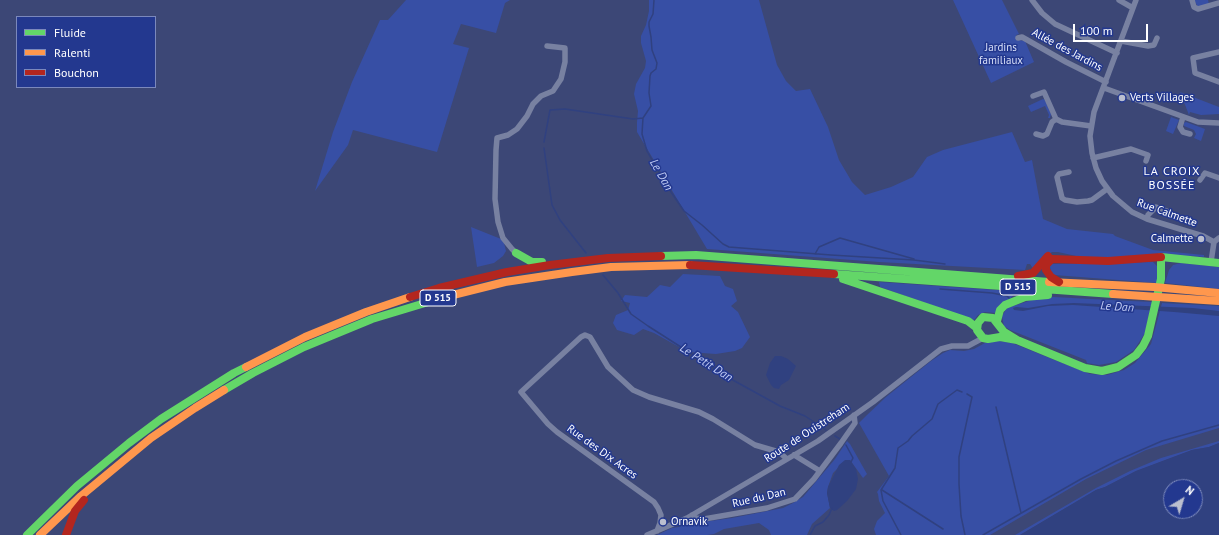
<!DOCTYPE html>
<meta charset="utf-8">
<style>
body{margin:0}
#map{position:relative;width:1219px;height:535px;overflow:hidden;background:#3c4776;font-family:"PT Sans",sans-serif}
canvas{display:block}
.legend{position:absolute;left:16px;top:16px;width:140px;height:72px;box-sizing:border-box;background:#23388f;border:1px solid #7b88bc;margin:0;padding:5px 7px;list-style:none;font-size:12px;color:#fff}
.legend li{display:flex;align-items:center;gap:8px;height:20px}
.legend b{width:20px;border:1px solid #7b88bc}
.north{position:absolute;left:1163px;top:479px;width:40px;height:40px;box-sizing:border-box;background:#23388f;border:1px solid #7b88bc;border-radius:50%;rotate:38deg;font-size:11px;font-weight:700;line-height:16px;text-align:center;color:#fff}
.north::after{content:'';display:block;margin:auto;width:14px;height:18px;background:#bbbfcf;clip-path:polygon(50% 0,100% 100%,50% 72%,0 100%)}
.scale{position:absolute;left:1073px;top:24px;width:75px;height:18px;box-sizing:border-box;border:2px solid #fff;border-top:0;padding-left:5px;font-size:12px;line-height:14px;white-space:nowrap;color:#fff;-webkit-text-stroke:3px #23388f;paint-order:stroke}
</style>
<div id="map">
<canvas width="1219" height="535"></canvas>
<ul class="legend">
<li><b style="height:5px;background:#63d668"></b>Fluide</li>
<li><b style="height:5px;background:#ff974d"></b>Ralenti</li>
<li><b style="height:5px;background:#b3261e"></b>Bouchon</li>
</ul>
<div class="north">N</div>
<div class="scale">100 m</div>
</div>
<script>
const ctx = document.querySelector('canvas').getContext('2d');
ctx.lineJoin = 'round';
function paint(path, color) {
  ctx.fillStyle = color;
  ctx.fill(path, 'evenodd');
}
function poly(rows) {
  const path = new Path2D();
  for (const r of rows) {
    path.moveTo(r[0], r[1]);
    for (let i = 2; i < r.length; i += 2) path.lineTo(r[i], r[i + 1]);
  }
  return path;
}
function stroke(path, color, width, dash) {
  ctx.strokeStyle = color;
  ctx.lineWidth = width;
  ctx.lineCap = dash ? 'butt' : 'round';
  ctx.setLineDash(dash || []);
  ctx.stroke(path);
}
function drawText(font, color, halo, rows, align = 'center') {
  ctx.font = font + ' "PT Sans",sans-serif';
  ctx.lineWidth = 3;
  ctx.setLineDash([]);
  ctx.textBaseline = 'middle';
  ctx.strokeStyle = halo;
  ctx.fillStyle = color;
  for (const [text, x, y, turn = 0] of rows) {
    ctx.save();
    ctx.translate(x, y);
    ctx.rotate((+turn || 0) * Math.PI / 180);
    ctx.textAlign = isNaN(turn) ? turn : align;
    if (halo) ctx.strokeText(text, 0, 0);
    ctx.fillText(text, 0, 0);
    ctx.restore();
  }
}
const green = poly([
 [406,0,510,0,505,3,496,33,461,24,453,44,469,48,437,152,353,130,348,145,315,191,333,132,352,82,380,20,388,20],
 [649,0,759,0,777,65,786,81,796,91,810,89,828,127,839,160,852,182,865,195,891,187,913,177,927,157,943,150,1012,132,1025,162,1032,160,1043,219,1067,229,1113,234,1115,236,1153,250,1204,255,1204,257,1187,256,1085,258,1058,252,1052,252,1047,255,1034,270,1030,264,1027,264,1025,270,879,262,707,249,637,132,637,122,638,111,634,94,636,84,645,68,646,61,641,43,641,36,646,25,649,11],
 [953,0,1002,0,1019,34,1016,35,1018,40,1025,41,1034,62,991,83],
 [1194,0,1208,0,1209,4,1198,7],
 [1180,92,1219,107,1219,114,1201,115,1190,112,1189,115],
 [1043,99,1045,100,1051,114,1050,118,1048,118,1049,115,1045,106,1031,112,1028,106],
 [1171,117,1179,120,1173,134,1166,131],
 [1186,122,1205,129,1201,141,1194,138,1196,134,1194,130,1184,126,1184,123],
 [471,227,501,239,504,243,506,251,503,256,494,263,477,267],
 [1153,262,1158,267,1157,283,1054,275,1051,273,1050,266,1051,264],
 [1181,263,1219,267,1219,289,1165,283,1169,270,1173,265],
 [683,274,720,276,725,286,733,289,737,301,731,306,738,312,750,337,742,348,735,351,716,354,688,352,654,333,643,329,634,335,617,330,613,323,616,315,628,310,630,303,621,301,625,295,647,297,660,285,670,287],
 [879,282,1012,291,1014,294,1011,298,995,313,985,312,978,315,974,320,880,287],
 [1054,297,1091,299,1152,302,1145,333,1134,350,1116,362,1099,365,1087,363,1086,360,1010,330,1004,326,1002,316,1007,308,1038,298],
 [1162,303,1219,306,1219,428,1146,450,1086,479,990,535,876,535,874,529,877,521,885,513,879,501,878,494,877,492,889,476,859,423,867,415,886,397,931,361,943,353,950,350,964,351,974,349,985,343,998,341,1012,343,1090,374,1107,375,1124,370,1135,363,1151,344],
 [847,441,850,444,867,474,863,478,850,460,842,464,833,473,828,487,827,493,830,508,812,524,807,535,771,535,769,530,759,523,724,529,714,534,707,535,657,535,672,528,679,527,692,519,703,522,732,518,783,508,793,503,803,497,835,459],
 [1219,441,1219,443,1209,447,1192,450,1136,471,1105,487,1096,490,1020,535,1015,535,1096,488,1130,471,1161,458]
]);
const water = poly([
 [1074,303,1193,308,1219,311,1219,316,1174,312,1073,305,1048,306,1023,311,1014,310,1013,308,1016,307,1028,308,1052,304],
 [775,356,781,356,788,359,796,366,789,380,781,385,779,389,774,388,771,385,766,375,770,363],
 [1219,443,1219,535,1020,535,1096,490,1105,487,1136,471,1192,450,1209,447],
 [1171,487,1195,487,1195,511,1171,511],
 [845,460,850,460,856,469,858,479,856,489,847,501,837,510,834,511,830,508,827,493,828,487,839,465]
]);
const stream = poly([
 [654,0,653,14,649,22,649,26,651,37,652,50,657,63,656,69,651,73,650,76,649,93,651,106,643,118,642,134,647,151,667,186,684,211,702,225,723,244,729,247,831,255,914,260,945,264],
 [544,142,550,110,565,109,633,119,643,118],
 [544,148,552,205,560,220,586,253],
 [815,254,819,247,840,238,914,259],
 [603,275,618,293,631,314,648,326,731,379,780,406,805,416,826,430],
 [940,289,992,293,1007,296,1009,298],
 [996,407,1021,513],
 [835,436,840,439],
 [846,445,853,458,851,462],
 [882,490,943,529],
 [810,535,815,526,823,522,829,515,832,508],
 [901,535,883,501,881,490,895,468,898,448,908,441,912,436,932,419,938,404,957,390,962,392],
 [965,535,961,516,959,484,959,457,972,397,967,394],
 [983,535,1081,479,1116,461,1162,441,1219,425]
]);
const street = poly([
 [1032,0,1042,13,1055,24,1117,53],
 [1119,0,1133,8],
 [1136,0,1094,112,1090,136,1092,153,1096,168,1102,181,1113,196,1132,212,1147,219,1203,236,1214,242],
 [1192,0,1194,7,1198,9,1219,3],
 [1018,38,1022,37,1066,62,1106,82],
 [1121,41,1148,46,1154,45,1157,38],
 [1219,52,1193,58,1195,73,1219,82],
 [1104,88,1198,122,1219,123],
 [1033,96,1044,92,1056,119],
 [1183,117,1180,127,1183,132,1190,134],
 [1056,119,1062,122,1091,126],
 [1036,134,1043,136,1047,134,1052,122,1056,119],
 [1093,158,1131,149,1148,155,1146,161],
 [1069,172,1059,174,1057,177,1062,198,1065,200,1077,202,1088,201,1092,200,1107,189],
 [1200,180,1205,173,1219,178],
 [1147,219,1148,215,1156,207,1167,211],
 [516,253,512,249,503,238,498,222,495,199,496,150,497,138,508,135,517,129,527,116,533,104,541,96,553,91,561,79,565,62,565,48,547,46],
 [1211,262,1214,242,1219,238],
 [794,455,820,471],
 [692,515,695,518,704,519,767,508,795,499,814,479,841,443,855,423,854,415],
 [657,531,660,523,661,515,658,508,654,502,557,432,548,424,521,392,581,337,585,335,590,337,608,367,633,390,649,397,699,412,713,419,755,445,779,452,787,459],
 [647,535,687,518,818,441,873,402,941,349,952,346,968,346,983,338]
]);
const fast = poly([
 [516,253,532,262,542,262],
 [661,256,696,255,1049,282],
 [834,274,1113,294],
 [843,279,968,321,977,328],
 [997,321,1000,310,1005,305,1025,297,1048,295],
 [1017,340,1000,337,988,339,983,338,977,330,978,323,983,317,993,318,1004,332,1017,340,1085,368,1102,371,1118,367,1136,355,1143,346,1148,336,1161,279,1161,257,1219,263],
 [224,390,253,373,304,347,372,319,445,297],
 [27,535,77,486,129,443,161,419,234,373,246,367]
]);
const slow = poly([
 [1049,282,1154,287,1219,293],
 [1113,294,1219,301],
 [445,297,505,282,572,272,611,267,690,265],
 [246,367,305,337,366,312,410,297],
 [40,535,81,496,151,438,195,408,224,390]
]);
const jam = poly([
 [690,265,834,274],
 [1018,276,1033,273,1048,256],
 [1059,282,1051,277,1046,270,1046,265,1052,259,1108,261,1161,257],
 [410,297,439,288,507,272,550,265,608,258,661,256],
 [66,535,75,511,84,500]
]);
const markers = [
 [1122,98,4,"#bbbfcf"],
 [1201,239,4,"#bbbfcf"],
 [663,522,4,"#bbbfcf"]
];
const shields = [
 [1018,287,36],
 [438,298,36]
];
const shieldNames = [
 ["D 515",1018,287],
 ["D 515",438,298]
];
const parkNames = [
 ["Jardins",1001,48],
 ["familiaux",1001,61]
];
const streetNames = [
 ["Allée des Jardins",1067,50,28],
 ["Rue Calmette",1167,213,20],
 ["Route de Ouistreham",807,433,-33],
 ["Rue des Dix Acres",602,452,36],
 ["Rue du Dan",759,498,-13]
];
const poiNames = [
 ["Verts Villages",1130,98],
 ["Calmette",1193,239,"right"],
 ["Ornavik",671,522]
];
const neighbourhoodNames = [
 ["LA CROIX",1172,172],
 ["BOSSÉE",1172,186]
];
const waterNames = [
 ["Le Dan",661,175,60],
 ["Le Dan",1117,307,4],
 ["Le Petit Dan",706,363,32]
];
paint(green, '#374fa5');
paint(water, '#304180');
stroke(stream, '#304180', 1.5);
stroke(street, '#7881a1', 5.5);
stroke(fast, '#63d668', 8);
stroke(slow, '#ff974d', 8);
stroke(jam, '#b3261e', 8);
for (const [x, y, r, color] of markers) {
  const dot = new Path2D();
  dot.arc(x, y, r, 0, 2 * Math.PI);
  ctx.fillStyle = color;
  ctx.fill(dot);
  stroke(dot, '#23388f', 1.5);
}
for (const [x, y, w] of shields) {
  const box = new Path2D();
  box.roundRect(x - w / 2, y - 8, w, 16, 3);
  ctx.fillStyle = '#23388f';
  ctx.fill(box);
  stroke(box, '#fff', 1);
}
drawText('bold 10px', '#fff', null, shieldNames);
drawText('11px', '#d8dff9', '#23388f', parkNames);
drawText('11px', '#fff', '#23388f', streetNames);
drawText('11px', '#fff', '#23388f', poiNames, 'left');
ctx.letterSpacing = '1px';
drawText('12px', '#fff', '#23388f', neighbourhoodNames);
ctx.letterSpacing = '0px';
drawText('italic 12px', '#bfcaf3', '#23388f', waterNames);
</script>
